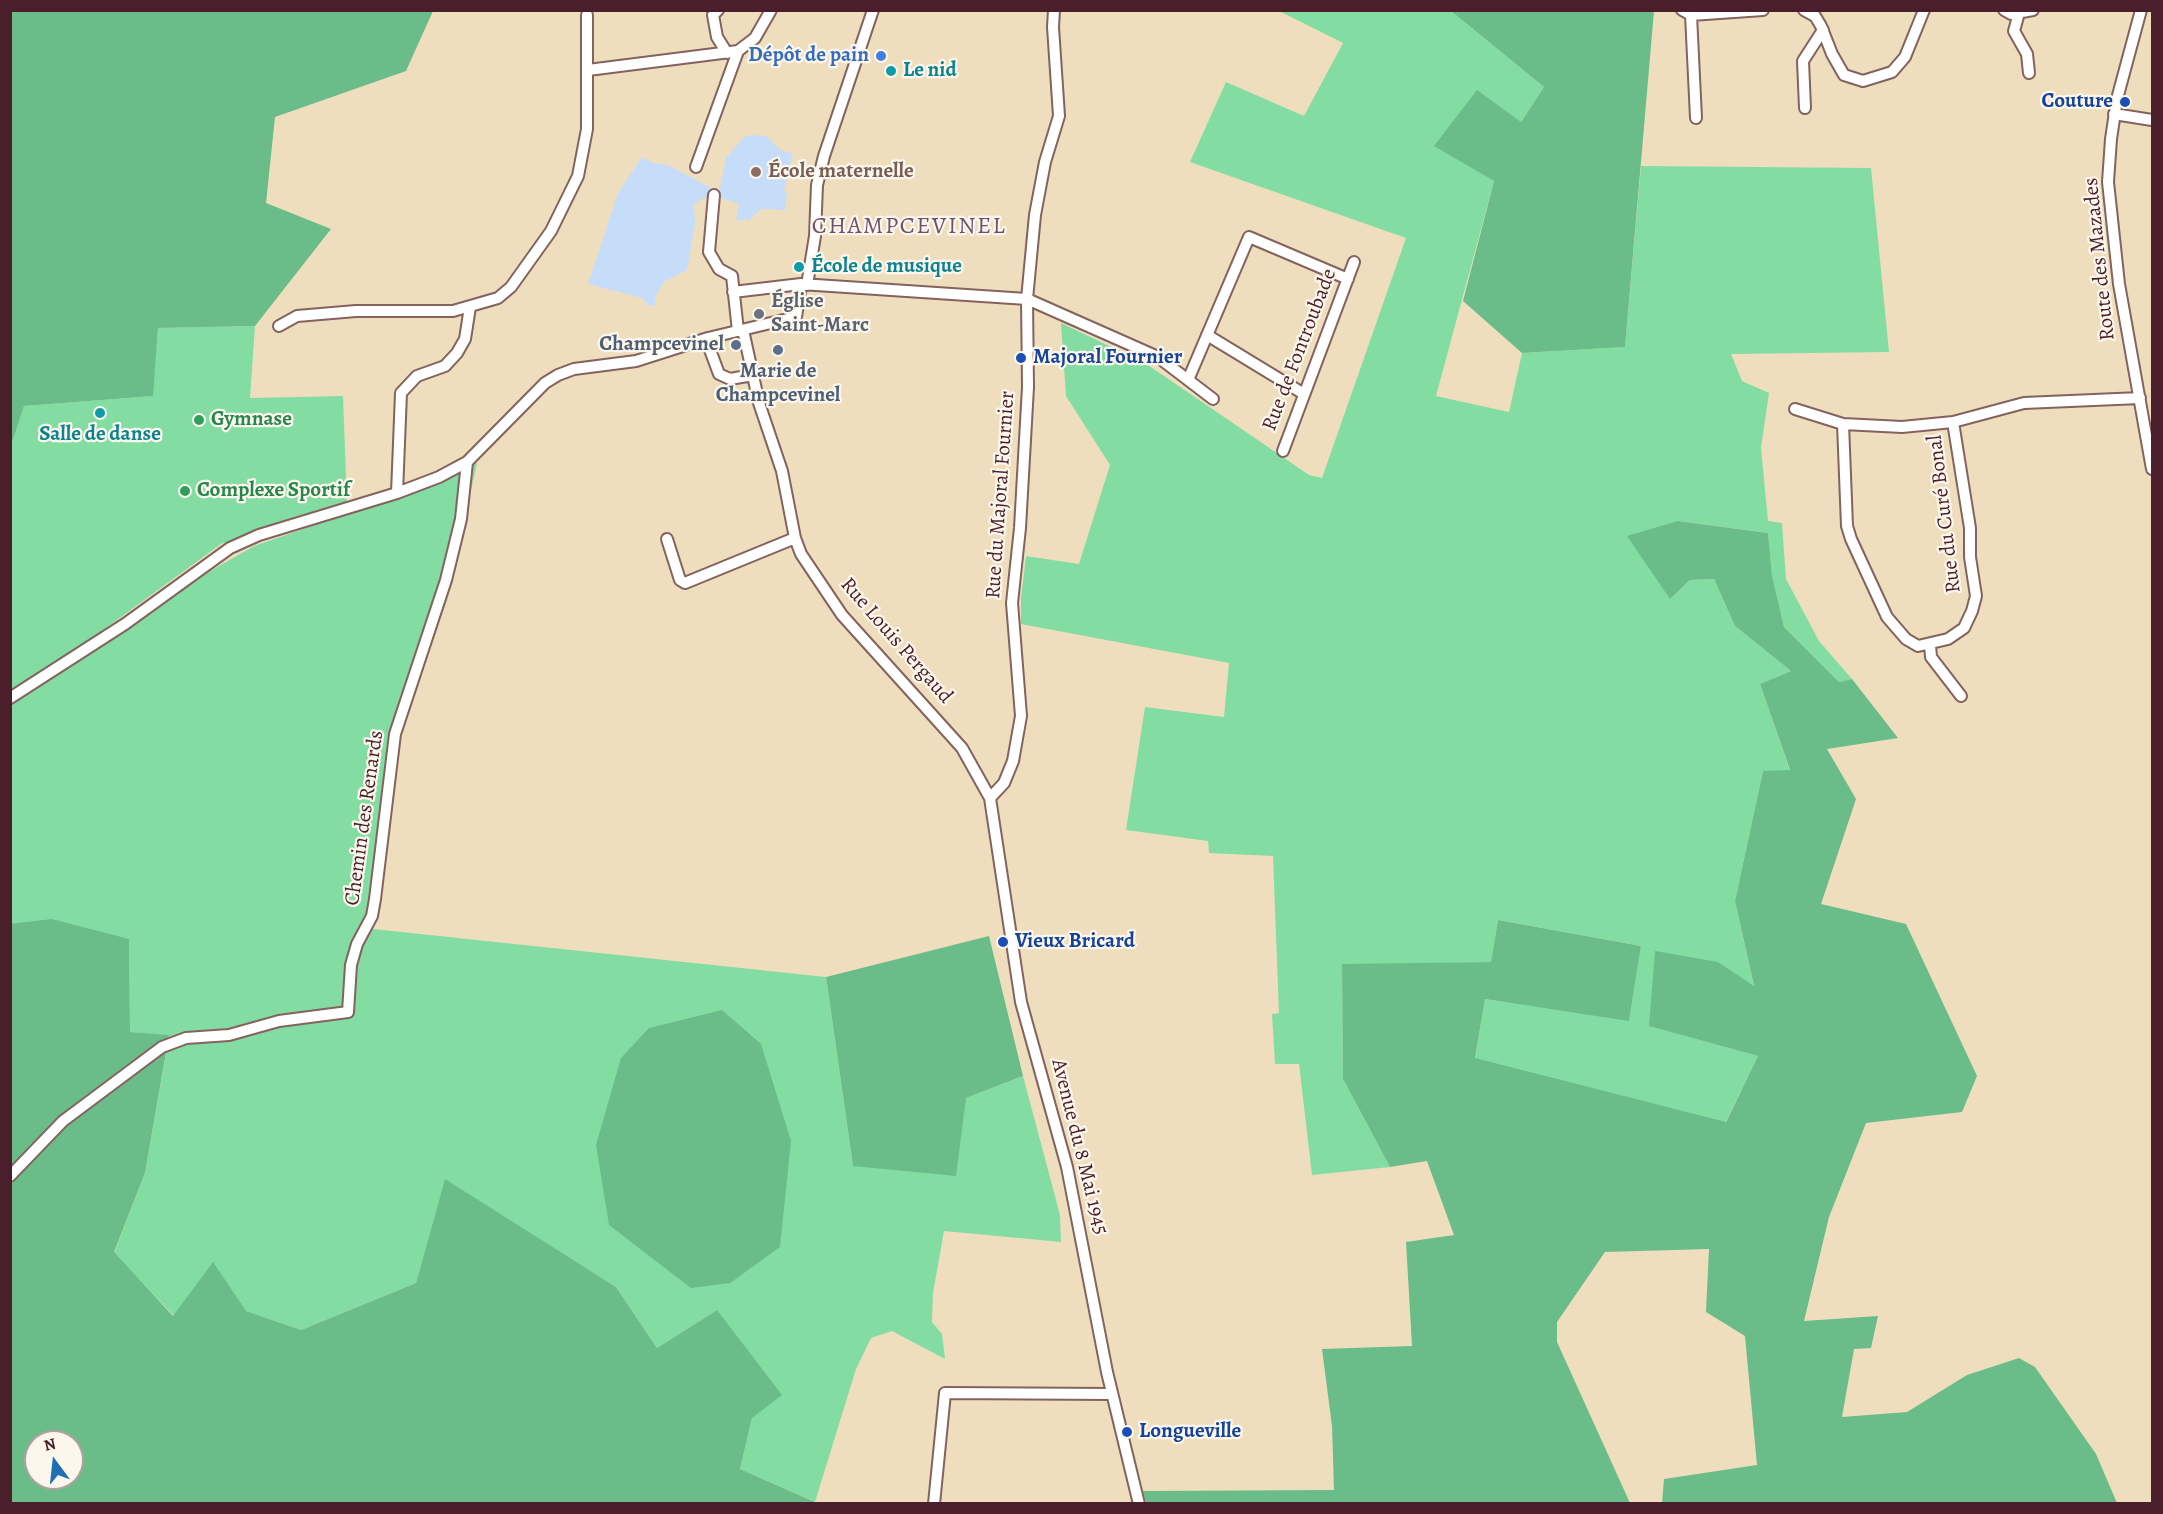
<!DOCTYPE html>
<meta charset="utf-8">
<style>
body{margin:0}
#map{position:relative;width:2163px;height:1514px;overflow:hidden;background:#efdebd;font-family:Alegreya,serif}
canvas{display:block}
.frame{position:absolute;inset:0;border:12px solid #4a1f2b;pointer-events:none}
.north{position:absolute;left:24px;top:1430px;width:60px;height:60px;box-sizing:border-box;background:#fbf7ec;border:2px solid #b4a19f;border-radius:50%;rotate:345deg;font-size:16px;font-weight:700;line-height:24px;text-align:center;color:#4a1f2b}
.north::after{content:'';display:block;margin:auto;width:21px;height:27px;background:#1f6fb2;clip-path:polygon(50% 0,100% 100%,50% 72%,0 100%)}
</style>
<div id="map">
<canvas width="2163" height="1514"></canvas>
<div class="frame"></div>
<div class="north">N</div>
</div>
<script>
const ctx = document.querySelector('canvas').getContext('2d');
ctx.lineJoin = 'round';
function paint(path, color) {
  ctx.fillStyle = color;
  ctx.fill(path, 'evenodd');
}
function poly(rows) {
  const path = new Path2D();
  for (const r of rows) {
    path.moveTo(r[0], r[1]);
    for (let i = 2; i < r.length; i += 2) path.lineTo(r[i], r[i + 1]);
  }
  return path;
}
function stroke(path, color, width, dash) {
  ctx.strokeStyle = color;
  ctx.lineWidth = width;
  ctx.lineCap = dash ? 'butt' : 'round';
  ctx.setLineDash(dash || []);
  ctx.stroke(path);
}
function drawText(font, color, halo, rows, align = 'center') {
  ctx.font = font + ' Alegreya,serif';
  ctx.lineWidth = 4.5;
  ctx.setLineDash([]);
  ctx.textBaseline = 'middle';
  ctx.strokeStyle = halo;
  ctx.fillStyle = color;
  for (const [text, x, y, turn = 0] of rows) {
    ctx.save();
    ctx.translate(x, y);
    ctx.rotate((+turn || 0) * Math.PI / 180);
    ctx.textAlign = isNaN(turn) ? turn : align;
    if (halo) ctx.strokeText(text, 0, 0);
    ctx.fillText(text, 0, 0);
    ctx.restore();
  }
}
const built = poly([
 [758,135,768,137,780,150,793,154,784,191,787,193,785,210,761,209,749,220,736,220,739,204,718,197,726,158,745,136],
 [642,157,653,163,668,165,711,188,711,194,694,204,695,224,687,270,664,282,655,297,656,305,649,306,642,298,588,284,618,193]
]);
const green = poly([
 [1279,11,1451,11,1544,87,1521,122,1435,145,1494,181,1436,396,1509,412,1522,353,1625,347,1641,166,1871,168,1889,352,1731,354,1742,381,1769,393,1761,448,1768,521,1782,523,1786,579,1819,641,1852,679,1839,682,1784,627,1772,575,1768,533,1678,521,1671,598,1690,580,1714,579,1735,626,1791,671,1760,684,1790,771,1763,771,1735,901,1754,987,1718,962,1650,1026,1758,1056,1725,1123,1475,1059,1485,999,1629,1020,1641,946,1498,920,1491,962,1342,965,1343,1079,1390,1167,1312,1175,1299,1064,1275,1064,1272,1014,1279,1013,1273,856,1209,853,1208,841,1126,830,1145,707,1224,717,1229,663,1021,624,1021,598,1026,556,1079,564,1110,465,1066,396,1061,323,1145,363,1309,475,1322,478,1406,238,1190,162,1226,82,1304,116,1343,43],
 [255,326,250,398,343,396,347,506,221,544,88,641,254,546,442,481,477,463,447,600,403,725,373,929,826,977,853,1166,966,1098,1023,1076,1060,1215,1061,1242,944,1231,933,1293,932,1322,942,1334,945,1359,892,1331,871,1338,856,1369,815,1502,740,1469,752,1418,717,1310,657,1348,616,1287,445,1180,416,1283,301,1330,246,1311,174,1316,114,1253,145,1173,169,1036,130,1032,129,939,11,924,10,445,24,406,152,396,158,328]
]);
const forest = poly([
 [11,10,433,11,406,71,275,117,266,203,331,229,255,326,158,328,153,396,24,406,11,445],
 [1451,11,1654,11,1625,347,1522,353,1463,301,1494,181,1434,146,1477,90,1521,122,1544,87],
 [1678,521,1768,533,1772,575,1784,627,1839,682,1852,679,1898,738,1827,749,1856,799,1821,904,1906,924,1977,1076,1962,1112,1866,1123,1829,1217,1804,1321,1878,1316,1871,1348,1854,1349,1842,1417,1907,1412,1967,1375,2019,1358,2035,1367,2096,1454,2117,1503,1662,1503,1664,1479,1757,1465,1745,1336,1706,1312,1709,1249,1605,1252,1557,1322,1557,1342,1630,1503,1146,1503,1143,1491,1334,1490,1332,1426,1322,1349,1412,1346,1406,1242,1454,1235,1427,1161,1390,1167,1343,1079,1342,964,1491,962,1498,920,1641,946,1629,1021,1485,999,1475,1058,1726,1122,1758,1056,1649,1026,1655,951,1718,962,1754,986,1735,901,1763,771,1790,770,1760,684,1791,671,1735,626,1714,579,1690,580,1670,599,1627,536],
 [52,919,129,939,130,1032,169,1035,145,1173,114,1252,173,1316,213,1262,246,1311,301,1330,416,1283,445,1179,616,1287,657,1348,717,1310,782,1395,752,1418,740,1469,817,1503,11,1503,10,924],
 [36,1442,72,1442,72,1478,36,1478],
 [989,936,1023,1076,966,1098,956,1176,853,1166,826,977],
 [722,1010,761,1044,791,1141,780,1247,730,1283,691,1288,609,1225,596,1145,621,1058,649,1028]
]);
const minor = poly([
 [718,10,713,15,717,37,727,53],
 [1682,10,1691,15,1763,10],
 [1804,10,1815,16,1821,26,1832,54,1844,75,1863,81,1892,72,1905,57,1924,10],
 [2004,10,2011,14,2033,10],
 [2141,10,2117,99,2111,139,2108,182,2119,284,2152,469],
 [2019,13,2014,31,2027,54,2029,73],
 [1691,15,1696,118],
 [588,70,738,51,755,38,771,10],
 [1805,108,1803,61,1823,30],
 [2114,114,2152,120],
 [696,167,738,51],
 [714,195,709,252,719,269,732,276,738,331],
 [807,285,815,236,817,185,824,156,873,10],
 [733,292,801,284,1027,299,1158,357,1213,399],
 [279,326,297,316,356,311,453,311,498,298,511,287,551,231,578,176,587,129,587,15],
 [743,330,759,403,782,471,795,538,801,554,842,615,962,748,990,798,1021,1002,1067,1167,1107,1372,1139,1504],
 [1207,335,1304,394],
 [706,339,719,374,730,379,753,375],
 [1188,380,1249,237,1348,279],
 [1795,409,1843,424,1902,427,1953,422,2024,403,2140,398],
 [1843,424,1847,526,1851,539,1887,617,1906,639,1918,646,1948,639,1964,628,1972,611,1976,596,1970,557,1970,528,1953,422],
 [1283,451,1354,262],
 [397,493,401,393,417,376,445,366,457,353,465,339,470,307],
 [667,539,680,580,685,583,795,538],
 [1930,645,1931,657,1961,696],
 [10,698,125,624,230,548,259,535,397,493,439,477,467,462,545,383,558,375,574,369,636,361,708,338,796,317,801,284],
 [990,798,1004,783,1013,761,1021,716,1012,603,1020,528,1028,387,1027,299,1035,215,1045,162,1059,116,1053,27,1054,10],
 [10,1176,63,1121,162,1047,186,1038,229,1035,279,1021,348,1012,351,965,357,944,372,916,375,899,395,734,446,580,461,519,467,462],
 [934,1504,945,1393,1111,1394]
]);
const markers = [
 [881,56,6,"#3f7fe0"],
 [891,71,6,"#0f9aa8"],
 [2125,102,6,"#1a4fb4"],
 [756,172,6,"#8d6e63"],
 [799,267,6,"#0f9aa8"],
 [759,314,6,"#6b7280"],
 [736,345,6,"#5c6f8a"],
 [778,350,6,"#5c6f8a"],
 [1021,358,6,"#1a4fb4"],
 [100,413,6,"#0f9aa8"],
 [199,420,6,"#2e9e5b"],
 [185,491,6,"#2e9e5b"],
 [1003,942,6,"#1a4fb4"],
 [1127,1432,6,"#1a4fb4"]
];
const shopNames = [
 ["Dépôt de pain",869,56]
];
const cultureNames = [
 ["Le nid",903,71],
 ["École de musique",811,267],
 ["Salle de danse",100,435,"center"]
];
const transitNames = [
 ["Couture",2113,102,"right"],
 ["Majoral Fournier",1033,358],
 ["Vieux Bricard",1015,942],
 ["Longueville",1139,1432]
];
const educationNames = [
 ["École maternelle",768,172]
];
const streetNames = [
 ["Route des Mazades",2100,259,-96],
 ["Rue de Fontroubade",1300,350,-69],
 ["Rue du Majoral Fournier",1001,495,-86],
 ["Rue du Curé Bonal",1945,514,-97],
 ["Rue Louis Pergaud",896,641,49],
 ["Chemin des Renards",365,818,-82],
 ["Avenue du 8 Mai 1945",1079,1147,76]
];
const worshipNames = [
 ["Église",771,302],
 ["Saint-Marc",771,326]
];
const serviceNames = [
 ["Champcevinel",724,345],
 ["Marie de",778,372,"center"],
 ["Champcevinel",778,396,"center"]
];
const leisureNames = [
 ["Gymnase",211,420],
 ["Complexe Sportif",197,491]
];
const quarterNames = [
 ["CHAMPCEVINEL",909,227]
];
paint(built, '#c6ddf9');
paint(green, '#83dda3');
paint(forest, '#6abc89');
stroke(minor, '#84625e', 14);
stroke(minor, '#fff', 10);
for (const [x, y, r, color] of markers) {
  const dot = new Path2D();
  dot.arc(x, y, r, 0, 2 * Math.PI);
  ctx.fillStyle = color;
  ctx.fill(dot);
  stroke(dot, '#fbf7ec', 2);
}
drawText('bold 21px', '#366cbe', '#fbf7ec', shopNames, 'right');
drawText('bold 21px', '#0d838f', '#fbf7ec', cultureNames, 'left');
drawText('bold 21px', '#164399', '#fbf7ec', transitNames, 'left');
drawText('bold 21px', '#785e54', '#fbf7ec', educationNames, 'left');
drawText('21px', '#4a1f2b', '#fbf7ec', streetNames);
drawText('bold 21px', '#5b616d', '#fbf7ec', worshipNames, 'left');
drawText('bold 21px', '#4e5e75', '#fbf7ec', serviceNames, 'right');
drawText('bold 21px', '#27864d', '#fbf7ec', leisureNames, 'left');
ctx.letterSpacing = '1.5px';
drawText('24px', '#70506f', '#fbf7ec', quarterNames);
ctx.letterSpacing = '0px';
</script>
